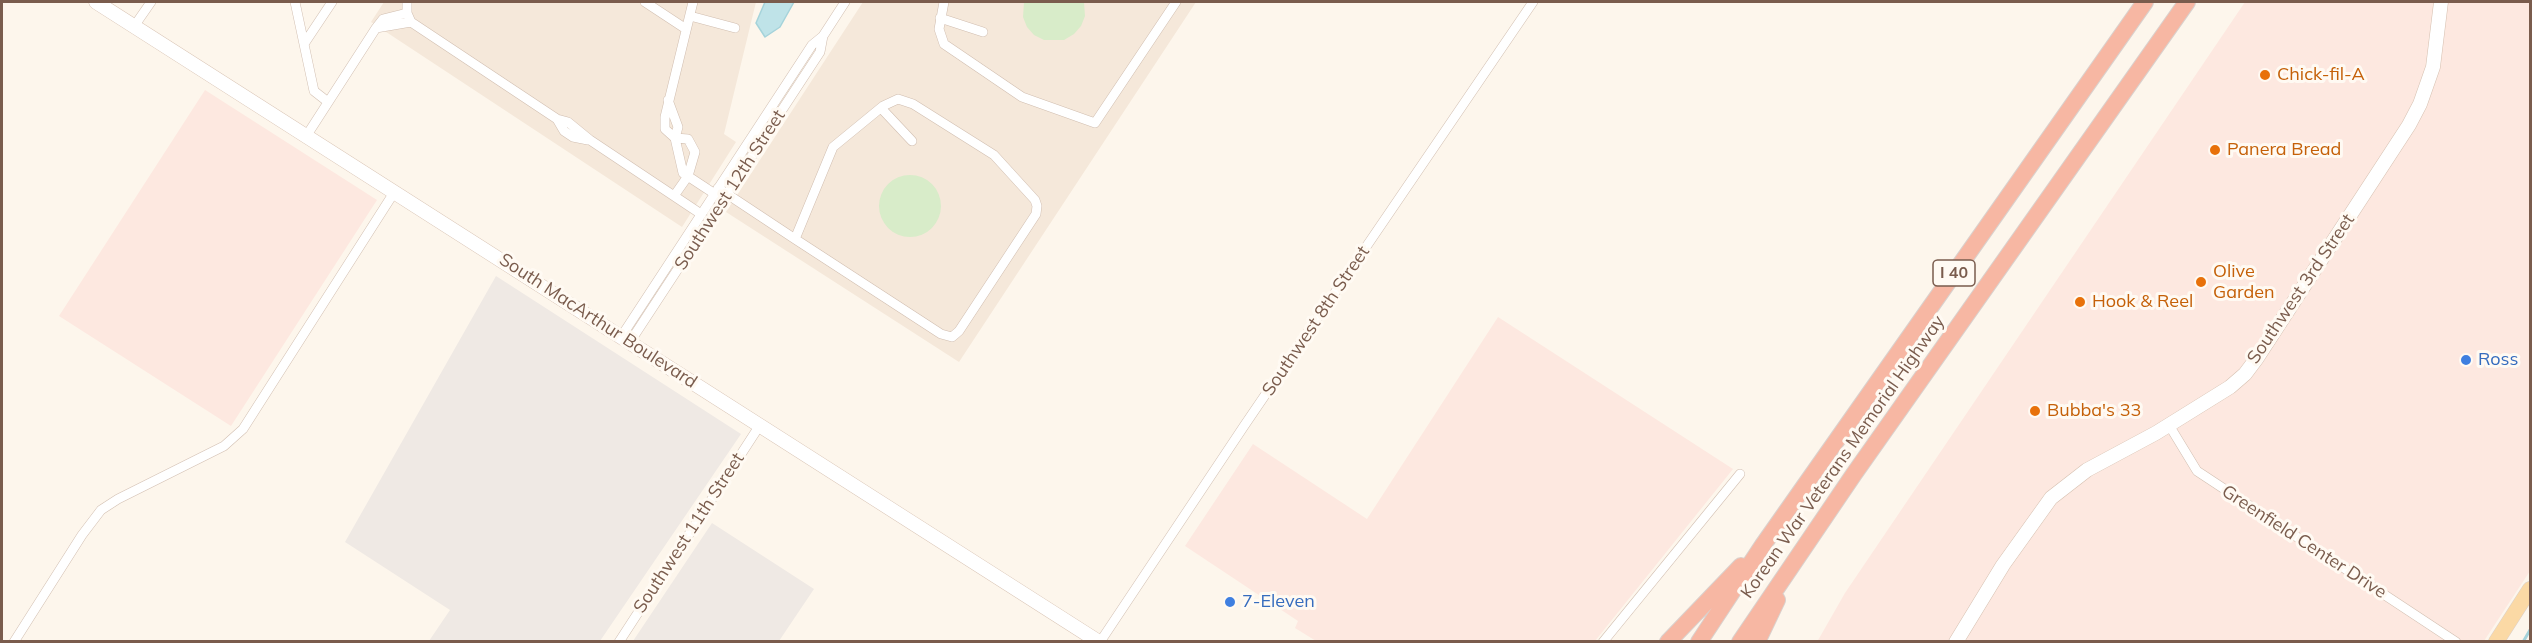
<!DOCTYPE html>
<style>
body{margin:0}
#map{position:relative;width:2532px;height:643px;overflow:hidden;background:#fdf6ec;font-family:Mulish,sans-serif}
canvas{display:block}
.frame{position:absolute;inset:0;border:3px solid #7a5c4d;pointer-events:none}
</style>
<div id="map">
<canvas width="2532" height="643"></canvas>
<div class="frame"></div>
</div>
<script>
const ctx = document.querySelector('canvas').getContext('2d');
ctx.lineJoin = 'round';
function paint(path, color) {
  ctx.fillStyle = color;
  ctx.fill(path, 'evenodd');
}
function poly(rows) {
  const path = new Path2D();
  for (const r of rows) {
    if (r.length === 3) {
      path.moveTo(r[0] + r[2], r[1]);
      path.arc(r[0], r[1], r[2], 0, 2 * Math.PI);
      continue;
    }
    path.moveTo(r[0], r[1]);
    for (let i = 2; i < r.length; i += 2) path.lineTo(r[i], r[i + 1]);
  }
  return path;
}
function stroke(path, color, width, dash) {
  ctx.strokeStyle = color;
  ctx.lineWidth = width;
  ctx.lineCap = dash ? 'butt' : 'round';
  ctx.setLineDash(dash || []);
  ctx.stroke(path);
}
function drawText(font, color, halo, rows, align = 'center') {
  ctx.font = font + ' Mulish,sans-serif';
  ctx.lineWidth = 6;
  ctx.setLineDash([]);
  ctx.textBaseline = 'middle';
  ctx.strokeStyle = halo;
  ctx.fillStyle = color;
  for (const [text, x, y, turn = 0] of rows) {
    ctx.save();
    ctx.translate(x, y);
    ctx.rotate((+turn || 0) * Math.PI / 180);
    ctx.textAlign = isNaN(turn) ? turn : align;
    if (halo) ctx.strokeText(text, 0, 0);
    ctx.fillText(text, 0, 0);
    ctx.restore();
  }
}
const residential = poly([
 [384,2,756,2,724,134,736,142,682,227,371,22],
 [863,2,1196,2,959,362,726,212]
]);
const commercial = poly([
 [2245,2,2530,2,2530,571,2484,641,1817,642,1845,593],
 [205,90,377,200,231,426,59,316],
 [1498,317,1733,469,1595,641,1316,641,1295,628,1298,621,1185,546,1253,444,1367,519]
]);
const industrial = poly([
 [496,276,741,434,600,641,429,641,450,610,345,542],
 [712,523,814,589,779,641,633,641]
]);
const green = poly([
 [1024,2,1084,2,1085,16,1081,26,1074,34,1064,40,1044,40,1034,35,1027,27,1023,17],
 [910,206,31]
]);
const water = poly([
 [765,2,794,2,780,27,765,37,756,23,765,2]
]);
const stream = poly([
 [2523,642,2530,630]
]);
const minor = poly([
 [295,2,314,91,328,102],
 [407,2,407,13,411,22,557,119,568,122,590,140,701,214],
 [645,2,686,29],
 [944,2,939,29,944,44,1022,97,1095,123,1176,2],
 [690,16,735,28],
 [940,18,983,32],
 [135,25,151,2],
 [376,28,411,22],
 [304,44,332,2],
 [668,100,678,127,675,138,683,173,718,196],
 [881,108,912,141],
 [557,119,564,131,573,137,588,140],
 [307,135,376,28,383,19,407,13],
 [718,188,795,239,941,334,952,337,959,331,1036,214,1037,206,1035,200,994,155,913,104,898,99,883,106,833,147,795,239],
 [674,196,688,176,695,152,688,139,675,138,665,129,665,117,693,2],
 [621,337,812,45,823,36,845,2],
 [630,342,820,52,823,36],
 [2169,425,2197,471,2456,642],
 [14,642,82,535,101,510,118,499,224,446,243,429,395,191],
 [619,642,760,425],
 [1100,642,1244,426,1533,2],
 [1603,642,1740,474]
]);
const secondary = poly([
 [96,2,1099,642],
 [1956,642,2003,565,2051,498,2087,470,2156,433,2230,387,2245,374,2257,358,2409,125,2420,104,2433,67,2441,2]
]);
const primary = poly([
 [2496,642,2530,589]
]);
const motorway = poly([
 [1668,642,1741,566],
 [1699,642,1763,545,2145,2],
 [1740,642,1854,474,2187,2],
 [1757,642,1777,600]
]);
const markers = [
 [2265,75,6,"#e8710a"],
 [2215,150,6,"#e8710a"],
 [2201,282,6,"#e8710a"],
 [2080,302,6,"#e8710a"],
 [2466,360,6,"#3f7fe0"],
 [2035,411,6,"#e8710a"],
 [1230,602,6,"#3f7fe0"]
];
const shields = [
 [1954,273,42]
];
const shieldNames = [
 ["I 40",1954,273]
];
const foodNames = [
 ["Chick-fil-A",2277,75],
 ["Panera Bread",2227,150],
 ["Olive",2213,272],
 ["Garden",2213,293],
 ["Hook & Reel",2092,302],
 ["Bubba's 33",2047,411]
];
const streetNames = [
 ["Southwest 12th Street",730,190,-57],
 ["Southwest 3rd Street",2301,289,-56],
 ["South MacArthur Boulevard",598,321,33],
 ["Southwest 8th Street",1316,321,-56],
 ["Korean War Veterans Memorial Highway",1843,457,-55],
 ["Southwest 11th Street",689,533,-57],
 ["Greenfield Center Drive",2304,542,33]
];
const shopNames = [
 ["Ross",2478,360],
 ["7-Eleven",1242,602]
];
paint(residential, '#f5e8da');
paint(commercial, '#fde8e0');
paint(industrial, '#efe9e4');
paint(green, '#d8ecc9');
paint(water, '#bfe3e8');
stroke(water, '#a5d3da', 1.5);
stroke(stream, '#a5d3da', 3);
stroke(minor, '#d1beb0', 10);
stroke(secondary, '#d6c0b0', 15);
stroke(primary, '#dad1cd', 16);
stroke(motorway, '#dad1cd', 18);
stroke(minor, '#fff', 9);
stroke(secondary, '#fff', 14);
stroke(primary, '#fbd9a5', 15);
stroke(motorway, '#f7b7a3', 16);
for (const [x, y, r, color] of markers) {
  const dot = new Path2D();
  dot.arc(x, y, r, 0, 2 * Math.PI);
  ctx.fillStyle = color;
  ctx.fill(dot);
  stroke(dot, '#fffaf3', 2);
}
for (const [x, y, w] of shields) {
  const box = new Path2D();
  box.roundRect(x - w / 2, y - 13, w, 26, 4.5);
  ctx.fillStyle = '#fffaf3';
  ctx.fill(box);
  stroke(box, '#7a5c4d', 1.5);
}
drawText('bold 16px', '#7a5c4d', null, shieldNames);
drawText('18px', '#c56008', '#fffaf3', foodNames, 'left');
drawText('18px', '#7a5c4d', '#fffaf3', streetNames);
drawText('18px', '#366cbe', '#fffaf3', shopNames, 'left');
</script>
